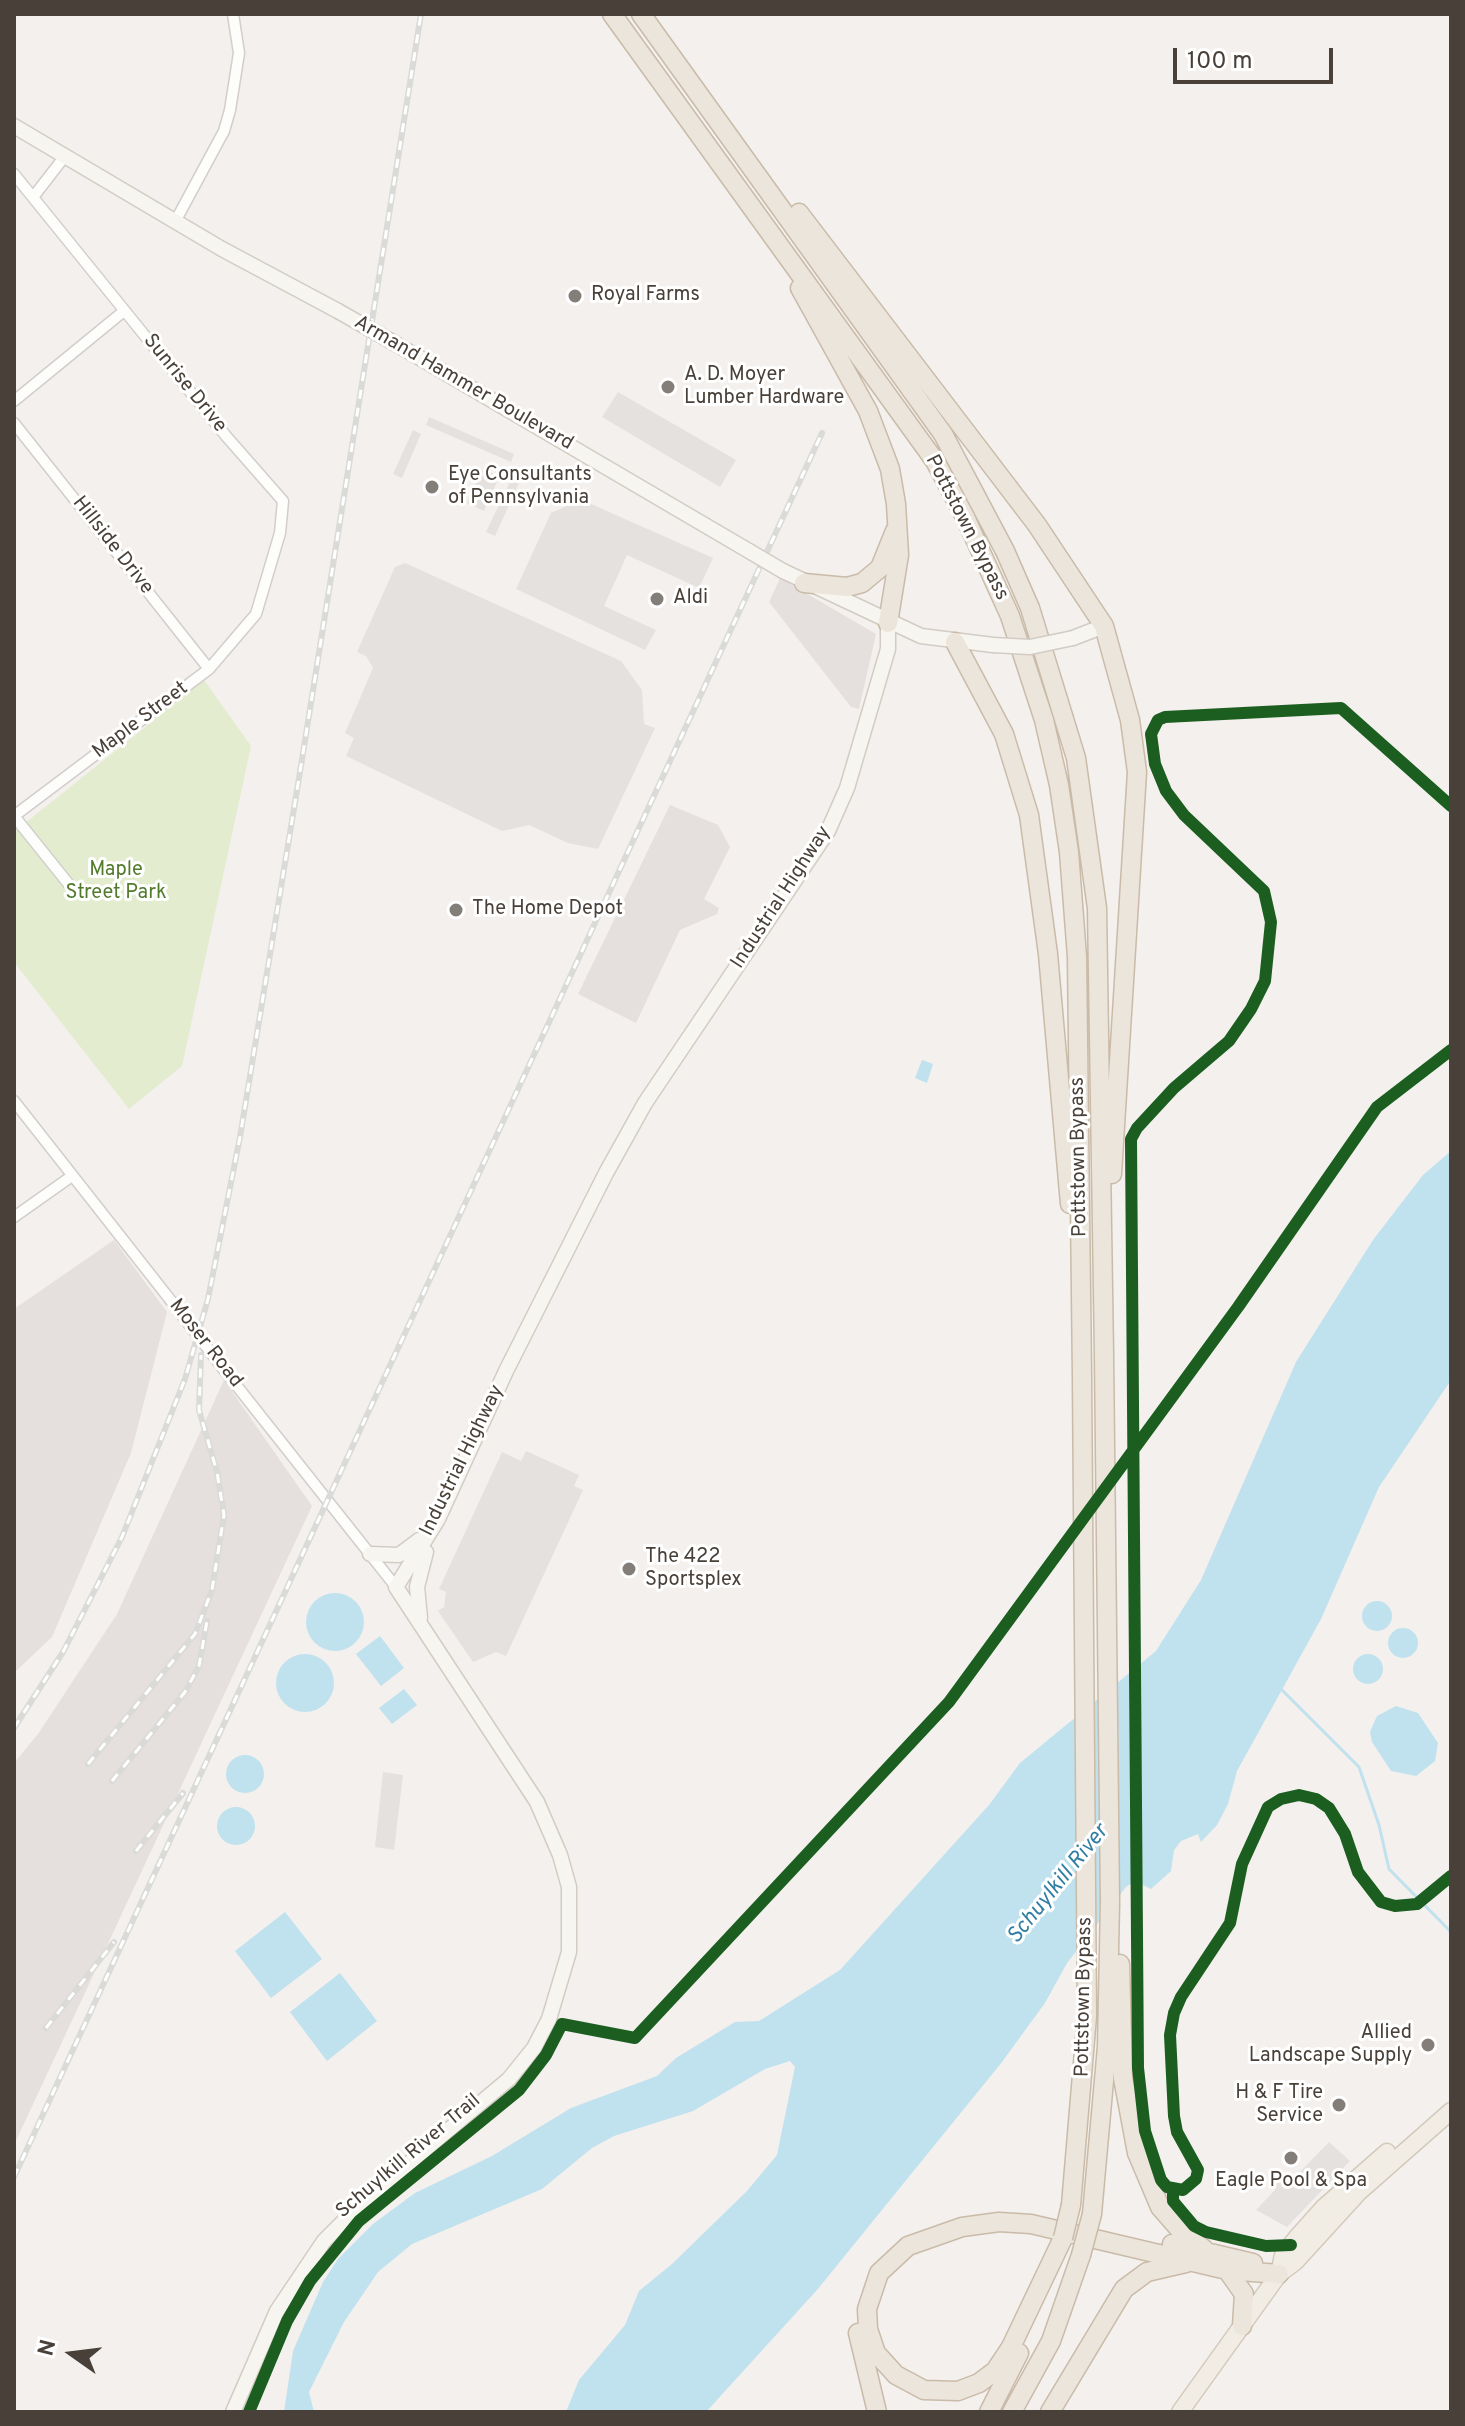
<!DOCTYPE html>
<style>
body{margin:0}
#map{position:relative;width:1465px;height:2426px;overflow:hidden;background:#f3f0ed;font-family:Overpass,sans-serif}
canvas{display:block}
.frame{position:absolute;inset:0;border:16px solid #494139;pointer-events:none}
.north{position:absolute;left:32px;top:2314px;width:80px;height:80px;-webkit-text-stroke:6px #fff;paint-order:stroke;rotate:284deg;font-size:22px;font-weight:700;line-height:32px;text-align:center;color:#494139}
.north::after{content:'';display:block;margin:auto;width:28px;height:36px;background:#494139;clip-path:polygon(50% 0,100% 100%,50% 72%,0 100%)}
.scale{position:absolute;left:1173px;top:48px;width:160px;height:36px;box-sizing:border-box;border:4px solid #494139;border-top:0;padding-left:10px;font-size:24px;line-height:28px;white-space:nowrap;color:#494139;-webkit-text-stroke:6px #fff;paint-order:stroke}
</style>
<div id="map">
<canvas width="1465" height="2426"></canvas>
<div class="frame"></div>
<div class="north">N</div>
<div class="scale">100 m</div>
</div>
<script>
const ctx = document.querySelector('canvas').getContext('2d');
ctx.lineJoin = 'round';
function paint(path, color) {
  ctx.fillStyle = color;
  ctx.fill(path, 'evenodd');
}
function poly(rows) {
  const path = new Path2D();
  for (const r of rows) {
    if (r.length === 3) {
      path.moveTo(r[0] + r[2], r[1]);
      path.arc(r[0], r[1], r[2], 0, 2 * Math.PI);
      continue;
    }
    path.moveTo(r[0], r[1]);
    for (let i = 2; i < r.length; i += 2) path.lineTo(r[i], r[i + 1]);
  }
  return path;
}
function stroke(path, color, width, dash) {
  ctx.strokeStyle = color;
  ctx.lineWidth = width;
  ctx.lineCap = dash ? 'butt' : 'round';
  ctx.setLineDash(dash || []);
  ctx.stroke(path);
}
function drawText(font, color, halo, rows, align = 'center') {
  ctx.font = font + ' Overpass,sans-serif';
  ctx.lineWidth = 6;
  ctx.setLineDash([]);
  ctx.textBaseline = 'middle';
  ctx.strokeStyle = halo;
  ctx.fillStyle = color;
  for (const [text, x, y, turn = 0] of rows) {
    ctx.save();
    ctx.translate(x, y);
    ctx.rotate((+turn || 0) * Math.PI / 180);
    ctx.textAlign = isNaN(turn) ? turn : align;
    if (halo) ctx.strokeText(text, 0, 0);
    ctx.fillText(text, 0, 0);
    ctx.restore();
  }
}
const industrial = poly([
 [780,578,876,634,859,709,851,707,769,602],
 [670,805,718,825,730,847,704,899,719,908,717,914,680,930,636,1023,578,994],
 [114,1240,167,1312,131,1453,52,1637,14,1673,14,1309],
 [224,1380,312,1506,14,2145,14,1763,38,1734,117,1614]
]);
const green = poly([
 [204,680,251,746,182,1066,129,1109,14,962,14,832]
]);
const parking = poly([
 [618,392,736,460,720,487,602,417],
 [429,417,514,454,511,462,426,425],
 [413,430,421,434,402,478,393,474],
 [483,469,499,477,484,511,467,503],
 [516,469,524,472,495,536,486,532],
 [573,496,713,558,699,588,627,555,604,606,656,630,645,650,516,589,551,513,569,505],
 [405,563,621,661,642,690,644,724,655,728,598,849,568,843,529,825,502,831,346,756,354,738,345,733,373,668,366,656,357,652,395,567],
 [526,1451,579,1475,574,1486,583,1490,506,1656,496,1652,473,1662,438,1611,444,1607,446,1592,439,1589,502,1452,521,1461],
 [383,1772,403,1775,394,1850,375,1847],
 [1329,2142,1350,2161,1287,2227,1256,2210,1275,2190,1273,2185,1283,2175,1291,2181]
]);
const water = poly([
 [922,1060,933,1064,927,1083,915,1078],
 [1451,1151,1451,1380,1379,1487,1321,1619,1237,1771,1228,1804,1217,1825,1201,1842,1198,1834,1181,1841,1174,1850,1171,1871,1151,1889,1135,1881,1126,1887,1067,1963,1045,2003,1002,2062,817,2290,706,2412,566,2412,579,2380,625,2325,639,2291,672,2264,747,2191,777,2155,795,2067,790,2061,765,2069,693,2111,614,2136,592,2148,542,2189,412,2244,378,2272,344,2322,309,2392,314,2412,284,2412,293,2351,323,2282,338,2259,373,2224,415,2193,492,2156,571,2108,657,2076,676,2058,735,2022,759,2021,840,1970,989,1805,1020,1763,1156,1651,1201,1580,1296,1362,1373,1240,1423,1175],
 [335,1622,29],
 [1377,1616,15],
 [1403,1643,15],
 [380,1636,404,1668,381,1686,356,1654],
 [1368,1669,15],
 [305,1683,29],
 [404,1689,417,1705,392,1724,379,1708],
 [1396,1706,1418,1713,1438,1743,1435,1761,1416,1776,1391,1771,1372,1742,1370,1732,1377,1716],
 [245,1774,19],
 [236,1826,19],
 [285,1912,322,1959,271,1998,235,1951],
 [340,1973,377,2021,327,2061,290,2012]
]);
const stream = poly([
 [1282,1690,1359,1767,1379,1825,1389,1869,1451,1932]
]);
const street = poly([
 [14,174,226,436,283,501,280,533,256,614,209,669,14,816],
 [34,196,65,156],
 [176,220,224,131,230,110,239,53,233,14],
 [14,401,124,311],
 [14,423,209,669],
 [14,816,71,887],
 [14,1101,168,1297],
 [14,1217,72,1176],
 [225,1371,396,1587]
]);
const secondary = poly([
 [14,126,222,249,338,311],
 [396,344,749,551],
 [783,571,921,636,993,645],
 [1073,638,1104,626],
 [370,1554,399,1555,419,1540],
 [420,1618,417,1587,426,1552],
 [233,2412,277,2311,324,2241,364,2201,509,2079,534,2048,549,2019,569,1952,569,1887,560,1855,537,1802,396,1587,438,1519,506,1371,606,1173,645,1103,828,831,847,788,888,649,888,623]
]);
const primary = poly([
 [1279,2274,1283,2255,1298,2236,1323,2208,1387,2152],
 [1180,2412,1279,2274,1295,2262,1359,2192,1451,2111]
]);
const highway = poly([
 [612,14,935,461,965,517,1010,616,1044,720,1059,785,1069,852,1077,957,1082,1377,1087,2016,1071,2205],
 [641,14,943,434,1005,551,1030,608,1076,758,1097,908,1104,1354,1110,1902,1107,2047,1092,2214],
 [799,213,1037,525,1104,626,1130,720,1137,772,1112,1174],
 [800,288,868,411,890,469,896,504,899,555,888,623],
 [804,583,847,587,862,583,880,568,895,531],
 [955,642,1004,734,1029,815,1048,954,1070,1204],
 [1120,1964,1123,2078,1137,2153,1160,2207,1181,2231,1204,2249],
 [1063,2238,1011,2347,995,2371,979,2383,958,2391,924,2390,896,2375,876,2353,868,2329,867,2309,879,2273,908,2246,962,2227,999,2222,1031,2224,1227,2270,1279,2274],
 [1172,2244,1253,2263],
 [1227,2270,1244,2294,1242,2326],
 [858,2333,877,2412],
 [989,2412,1019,2353],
 [1012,2412,1051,2341,1081,2255],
 [1050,2412,1124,2289,1147,2272,1186,2263]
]);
const rail = poly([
 [14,1728,63,1652,122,1537,185,1379,208,1299,240,1137,299,778,421,14],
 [88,1764,195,1634,212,1590,224,1515,217,1472,199,1410,201,1355],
 [112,1781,185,1692,199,1666,207,1621],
 [136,1851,183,1793],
 [46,2028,114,1942],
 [14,2177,822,433]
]);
const streetBridge = poly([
 [168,1297,225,1371]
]);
const secondaryBridge = poly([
 [338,311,396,344],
 [749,551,783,571],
 [993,645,1030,647,1073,638]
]);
const highwayBridge = poly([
 [1063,2238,1071,2205],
 [1081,2255,1092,2214]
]);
const cycleway = poly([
 [1451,806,1341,708,1165,717,1158,720,1151,734,1155,764,1166,791,1184,815,1264,891,1271,922,1265,981,1251,1009,1229,1041,1174,1088,1137,1128,1131,1139,1138,2068,1145,2131,1161,2180,1167,2187,1183,2190,1196,2179,1198,2170,1177,2132,1174,2116,1170,2035,1174,2013,1181,1997,1230,1923,1242,1864,1268,1807,1281,1799,1299,1795,1316,1799,1329,1808,1345,1834,1358,1872,1381,1902,1395,1906,1417,1904,1451,1876],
 [1173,2189,1173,2201,1194,2226,1206,2232,1266,2246,1291,2245],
 [249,2412,287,2321,310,2281,359,2221,519,2090,546,2055,562,2024,635,2038,949,1702,1238,1307,1377,1107,1451,1050]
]);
const markers = [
 [575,296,8,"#847e78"],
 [668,387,8,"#847e78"],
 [432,487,8,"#847e78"],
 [657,599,8,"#847e78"],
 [456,910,8,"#847e78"],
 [629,1569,8,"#847e78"],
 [1428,2045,8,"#847e78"],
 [1339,2105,8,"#847e78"],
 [1291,2158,8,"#847e78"]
];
const poiNames = [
 ["Royal Farms",591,296],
 ["A. D. Moyer",684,376],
 ["Lumber Hardware",684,399],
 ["Eye Consultants",448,476],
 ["of Pennsylvania",448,499],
 ["Aldi",673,599],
 ["The Home Depot",472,910],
 ["The 422",645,1558],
 ["Sportsplex",645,1581],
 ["Allied",1412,2034,"right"],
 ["Landscape Supply",1412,2057,"right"],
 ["H & F Tire",1323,2094,"right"],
 ["Service",1323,2117,"right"],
 ["Eagle Pool & Spa",1291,2182,"center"]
];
const streetNames = [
 ["Sunrise Drive",184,384,51],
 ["Armand Hammer Boulevard",463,384,30],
 ["Pottstown Bypass",966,528,63],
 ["Hillside Drive",112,546,52],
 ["Maple Street",141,721,-37],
 ["Industrial Highway",782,898,-57],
 ["Pottstown Bypass",1080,1157,-91],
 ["Moser Road",205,1344,52],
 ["Industrial Highway",463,1461,-64],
 ["Pottstown Bypass",1085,1997,-89],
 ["Schuylkill River Trail",409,2157,-40]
];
const parkNames = [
 ["Maple",116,871],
 ["Street Park",116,894]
];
const waterNames = [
 ["Schuylkill River",1059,1885,-51]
];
paint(industrial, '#e5e0dd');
paint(green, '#e3ecce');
paint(parking, '#e5e1de');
paint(water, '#c0e1ee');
stroke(stream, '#c0e1ee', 3);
stroke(street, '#d1cecb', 13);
stroke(secondary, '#d2ccc4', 17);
stroke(primary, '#d4cabc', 19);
stroke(highway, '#cabba9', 21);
stroke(street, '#fdfdfc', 10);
stroke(secondary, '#f7f5f0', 14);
stroke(primary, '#f1ede5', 16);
stroke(highway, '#ece5db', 18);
stroke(rail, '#dadad9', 6);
stroke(rail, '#fff', 3, [9]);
stroke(streetBridge, '#d1cecb', 13, []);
stroke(secondaryBridge, '#d2ccc4', 17, []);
stroke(highwayBridge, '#cabba9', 21, []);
stroke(streetBridge, '#fdfdfc', 10);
stroke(secondaryBridge, '#f7f5f0', 14);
stroke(highwayBridge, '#ece5db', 18);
stroke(cycleway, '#1b5e20', 12);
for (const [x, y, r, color] of markers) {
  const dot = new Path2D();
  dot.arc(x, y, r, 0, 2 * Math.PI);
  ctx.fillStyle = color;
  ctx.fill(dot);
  stroke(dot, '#fff', 3);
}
drawText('20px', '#494139', '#fff', poiNames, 'left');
drawText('20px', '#494139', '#fff', streetNames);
drawText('20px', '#527a2c', '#fff', parkNames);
drawText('italic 22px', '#307ea3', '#fff', waterNames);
</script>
